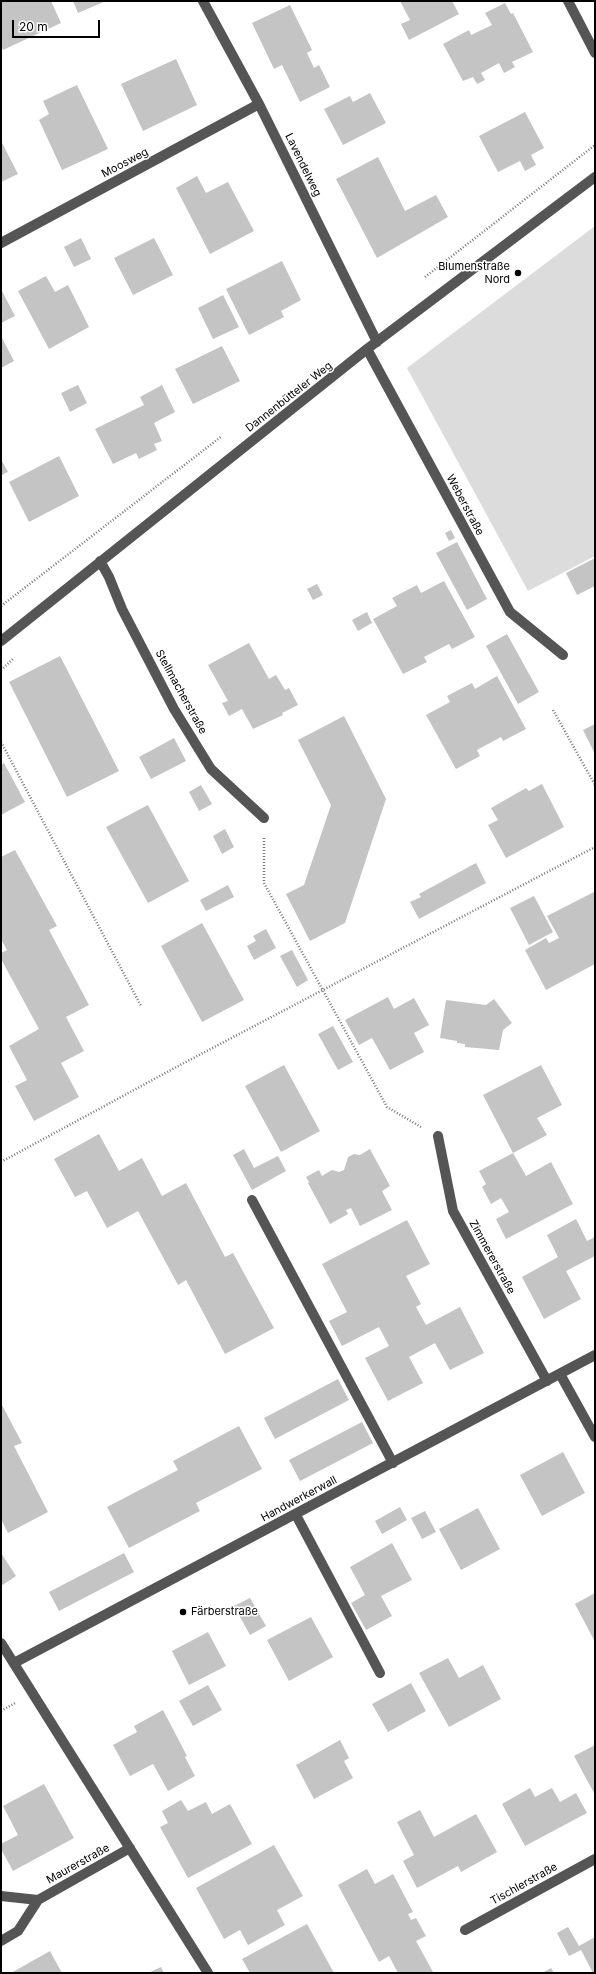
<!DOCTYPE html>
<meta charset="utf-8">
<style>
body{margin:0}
#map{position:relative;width:596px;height:1974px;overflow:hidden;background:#fff;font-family:Inter,sans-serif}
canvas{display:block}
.frame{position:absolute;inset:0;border:2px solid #000;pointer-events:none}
.scale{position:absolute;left:12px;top:20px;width:88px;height:18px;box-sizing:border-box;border:2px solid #000;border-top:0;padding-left:5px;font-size:12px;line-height:14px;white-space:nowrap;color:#000;-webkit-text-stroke:3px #fff;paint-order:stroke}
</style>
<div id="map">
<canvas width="596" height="1974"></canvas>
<div class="frame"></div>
<div class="scale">20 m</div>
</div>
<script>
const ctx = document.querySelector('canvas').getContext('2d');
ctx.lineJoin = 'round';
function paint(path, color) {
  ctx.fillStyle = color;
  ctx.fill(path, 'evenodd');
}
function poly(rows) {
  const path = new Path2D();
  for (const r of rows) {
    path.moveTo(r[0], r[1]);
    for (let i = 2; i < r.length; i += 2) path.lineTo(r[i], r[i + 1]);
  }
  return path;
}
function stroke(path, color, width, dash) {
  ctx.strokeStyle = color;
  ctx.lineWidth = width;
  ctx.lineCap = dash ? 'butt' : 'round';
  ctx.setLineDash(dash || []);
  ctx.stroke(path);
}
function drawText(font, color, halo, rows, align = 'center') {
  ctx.font = font + ' Inter,sans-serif';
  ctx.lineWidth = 3;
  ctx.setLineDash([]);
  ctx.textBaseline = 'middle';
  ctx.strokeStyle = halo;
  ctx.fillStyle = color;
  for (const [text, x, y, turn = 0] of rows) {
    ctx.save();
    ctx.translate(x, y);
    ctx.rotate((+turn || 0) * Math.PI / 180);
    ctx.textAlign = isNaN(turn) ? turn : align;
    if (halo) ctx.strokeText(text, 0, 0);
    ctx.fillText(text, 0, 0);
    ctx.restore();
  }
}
const green = poly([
 [595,226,595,556,528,591,407,368]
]);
const building = poly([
 [1,1,51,1,61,23,3,50,1,45],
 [73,1,106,1,78,13],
 [400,1,452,1,459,14,409,40,401,24,410,20],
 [505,3,511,14,513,13,533,52,512,62,515,67,504,73,499,63,481,73,485,80,477,84,473,77,463,81,443,44,469,30,471,35,492,25,485,13],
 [290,5,312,50,307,53,314,68,319,65,330,87,300,102,282,65,274,69,252,23],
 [176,59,197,105,143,131,121,84],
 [77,85,108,149,62,170,39,120,49,114,43,101],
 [370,93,386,123,343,145,324,109,350,96,353,102],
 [525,112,544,148,531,155,536,165,525,171,520,161,498,172,479,136],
 [1,141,18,174,1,182],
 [378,157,405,211,436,195,448,217,377,258,336,179],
 [197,176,206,193,228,182,254,231,210,254,176,188],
 [81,238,91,259,74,267,64,247],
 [154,238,173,275,133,295,114,258],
 [282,261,301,300,281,311,284,317,249,335,226,289],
 [46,276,55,292,68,285,89,327,49,349,18,291],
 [2,291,15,316,1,323,1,292],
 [223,295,239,327,213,339,198,308],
 [1,336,14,361,1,368],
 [222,346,240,381,193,404,175,369],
 [78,385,87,403,70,412,61,393],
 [162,385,175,412,154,423,162,441,154,444,157,450,139,459,136,453,113,464,95,429,144,405,140,397],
 [59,456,79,496,29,522,9,482],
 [1,459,8,472,1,475],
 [451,530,455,538,449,541,445,533],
 [457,542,487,599,467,610,436,553],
 [595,558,595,586,577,595,566,573],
 [444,581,475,637,452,649,449,644,424,657,427,662,403,674,373,619,397,606,392,598,417,585,421,593],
 [317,584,323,595,313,600,307,589],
 [367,612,372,623,358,631,352,620],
 [507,634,539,692,518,704,486,646],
 [249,643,269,679,276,675,285,690,289,688,298,705,282,713,283,715,253,729,242,709,229,716,222,703,228,701,208,665],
 [60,656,119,771,67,797,9,682],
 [497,676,526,729,503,741,501,737,477,750,480,756,456,769,426,715,450,702,447,696,472,683,475,689],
 [344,716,386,799,345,923,310,941,286,894,304,885,331,805,298,740],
 [595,724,595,754,583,730],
 [174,738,186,761,151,779,139,757],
 [4,763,25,802,1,815,1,765],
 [542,784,564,827,506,858,488,825,498,820,491,808,526,788,529,791],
 [201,785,212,804,199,811,189,792],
 [148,805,189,881,148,903,106,827],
 [225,829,234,847,222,854,213,836],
 [15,850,57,926,49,930,89,1005,66,1017,84,1051,61,1063,79,1097,34,1121,15,1086,27,1080,9,1046,39,1029,1,959,1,953,7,950,1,939,1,857],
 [476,863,486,883,419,919,410,902,421,897,419,894],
 [228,885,234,897,206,911,200,900],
 [594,892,595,964,546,990,525,950,546,938,549,943,559,938,547,916],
 [534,896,553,932,529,945,510,908],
 [202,923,244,1000,202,1022,161,946],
 [266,929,276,948,254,960,247,946,256,941,253,936],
 [292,950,308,980,297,987,280,956],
 [388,997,394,1009,414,998,429,1025,414,1033,424,1052,390,1070,372,1038,359,1045,345,1020],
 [494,999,512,1023,503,1030,499,1050,465,1047,465,1044,457,1043,457,1041,440,1038,446,1000,486,1005],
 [333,1026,353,1062,338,1070,318,1034],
 [284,1065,320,1131,281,1152,245,1086],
 [541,1065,562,1105,537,1118,547,1135,513,1153,483,1095],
 [99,1134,119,1171,142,1158,162,1196,186,1183,225,1257,233,1253,274,1328,225,1354,186,1280,178,1285,138,1211,107,1228,87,1191,75,1197,54,1159],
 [244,1149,254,1168,278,1156,286,1171,252,1190,233,1155],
 [370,1149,390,1186,382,1191,392,1210,360,1226,351,1208,346,1210,348,1214,330,1224,308,1183,309,1182,306,1177,319,1170,322,1176,332,1170,339,1172,344,1170,348,1157,354,1154,360,1155],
 [513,1153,526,1176,551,1162,573,1204,506,1239,496,1219,509,1212,501,1198,491,1204,482,1187,486,1184,479,1171],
 [576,1219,587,1241,595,1237,595,1256,566,1271,581,1299,544,1319,522,1277,558,1257,547,1235],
 [407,1220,430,1264,406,1276,421,1304,416,1307,426,1325,460,1307,484,1353,450,1370,435,1343,409,1357,423,1383,388,1401,365,1358,389,1346,379,1327,342,1346,329,1321,347,1312,322,1264],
 [338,1379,349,1400,275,1439,264,1418],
 [1,1403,22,1443,14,1446,48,1512,8,1533,1,1519],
 [362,1422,373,1443,300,1481,289,1460],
 [239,1426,262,1469,196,1503,200,1511,129,1548,107,1507,178,1470,173,1461],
 [563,1452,585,1493,542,1516,520,1475],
 [400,1507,407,1520,382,1534,375,1521],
 [478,1508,500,1549,461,1570,439,1529],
 [425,1511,436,1532,422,1539,411,1518],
 [392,1543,412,1580,381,1596,392,1616,366,1630,351,1603,365,1595,350,1567],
 [1,1553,16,1576,1,1586],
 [124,1553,134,1572,59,1611,49,1592],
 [595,1593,595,1642,575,1604],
 [250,1598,266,1626,250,1635,234,1606],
 [311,1617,333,1657,289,1681,267,1640],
 [208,1632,226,1666,189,1685,172,1651],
 [448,1658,459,1678,483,1665,501,1699,449,1727,419,1673],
 [411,1683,426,1711,388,1732,372,1704],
 [208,1685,222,1710,193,1726,179,1701],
 [163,1710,187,1756,185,1757,195,1776,168,1791,153,1764,130,1776,113,1745,137,1732,134,1726],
 [340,1740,349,1758,344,1761,353,1778,314,1799,296,1765],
 [595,1745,595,1795,574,1756],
 [44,1784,74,1838,13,1871,1,1849,1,1844,18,1835,3,1806],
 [530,1788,535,1797,552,1788,560,1802,576,1793,587,1813,525,1846,502,1804],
 [181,1800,188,1811,206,1802,212,1814,230,1804,252,1844,188,1878,160,1827,168,1823,162,1811],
 [420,1810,434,1837,476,1814,497,1852,461,1872,458,1866,417,1888,403,1861,414,1855,397,1822],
 [274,1845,303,1896,277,1910,285,1925,248,1945,240,1930,224,1939,196,1888],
 [367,1869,375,1884,393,1874,413,1912,408,1914,411,1920,416,1918,426,1936,416,1941,433,1972,398,1973,389,1956,379,1962,338,1885],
 [307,1924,334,1973,250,1973,242,1959],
 [568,1927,579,1946,595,1937,595,1973,593,1973,581,1950,569,1956,557,1933],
 [50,1951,62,1973,11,1973],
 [161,1967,164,1973,148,1973],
 [551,1968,554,1973,542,1973]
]);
const path = poly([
 [425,277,595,145],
 [1,606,222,436],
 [1,670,13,659],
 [553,710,595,785],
 [1,742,141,1006],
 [264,838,264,883,387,1107,421,1127],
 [1,1162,182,1064,595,847],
 [1,1711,15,1703]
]);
const minor = poly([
 [203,1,259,104,377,342],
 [568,1,595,53],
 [1,243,259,104],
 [367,349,510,612,563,655],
 [100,561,109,577,122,609,174,709,211,769,264,818],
 [1,641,367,349,595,177],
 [438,1136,453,1211,547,1381],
 [252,1200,393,1463],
 [560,1374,595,1437],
 [296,1515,380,1673],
 [1,1643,208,1973],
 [14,1663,595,1355],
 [1,1896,38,1900,130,1848],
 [465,1930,595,1859],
 [1,1941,18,1931,38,1900]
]);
const markers = [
 [518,273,4,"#000"],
 [183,1612,4,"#000"]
];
const streetNames = [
 ["Moosweg",125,163,-28],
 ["Lavendelweg",303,165,64],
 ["Dannenbütteler Weg",289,397,-38],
 ["Weberstraße",465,505,62],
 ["Stellmacherstraße",181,692,61],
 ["Zimmererstraße",492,1257,61],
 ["Handwerkerwall",299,1499,-28],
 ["Maurerstraße",78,1864,-29],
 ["Tischlerstraße",524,1884,-29]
];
const poiNames = [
 ["Blumenstraße",510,267],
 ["Nord",510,280],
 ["Färberstraße",191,1612,"left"]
];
paint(green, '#dcdcdc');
paint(building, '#c4c4c4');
stroke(path, '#777', 2.5, [1, 2]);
stroke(minor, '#555', 10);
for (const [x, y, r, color] of markers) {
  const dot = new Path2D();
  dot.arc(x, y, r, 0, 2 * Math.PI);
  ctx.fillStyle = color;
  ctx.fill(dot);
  stroke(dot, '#fff', 1.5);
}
drawText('11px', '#000', '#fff', streetNames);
drawText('11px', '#000', '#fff', poiNames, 'right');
</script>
